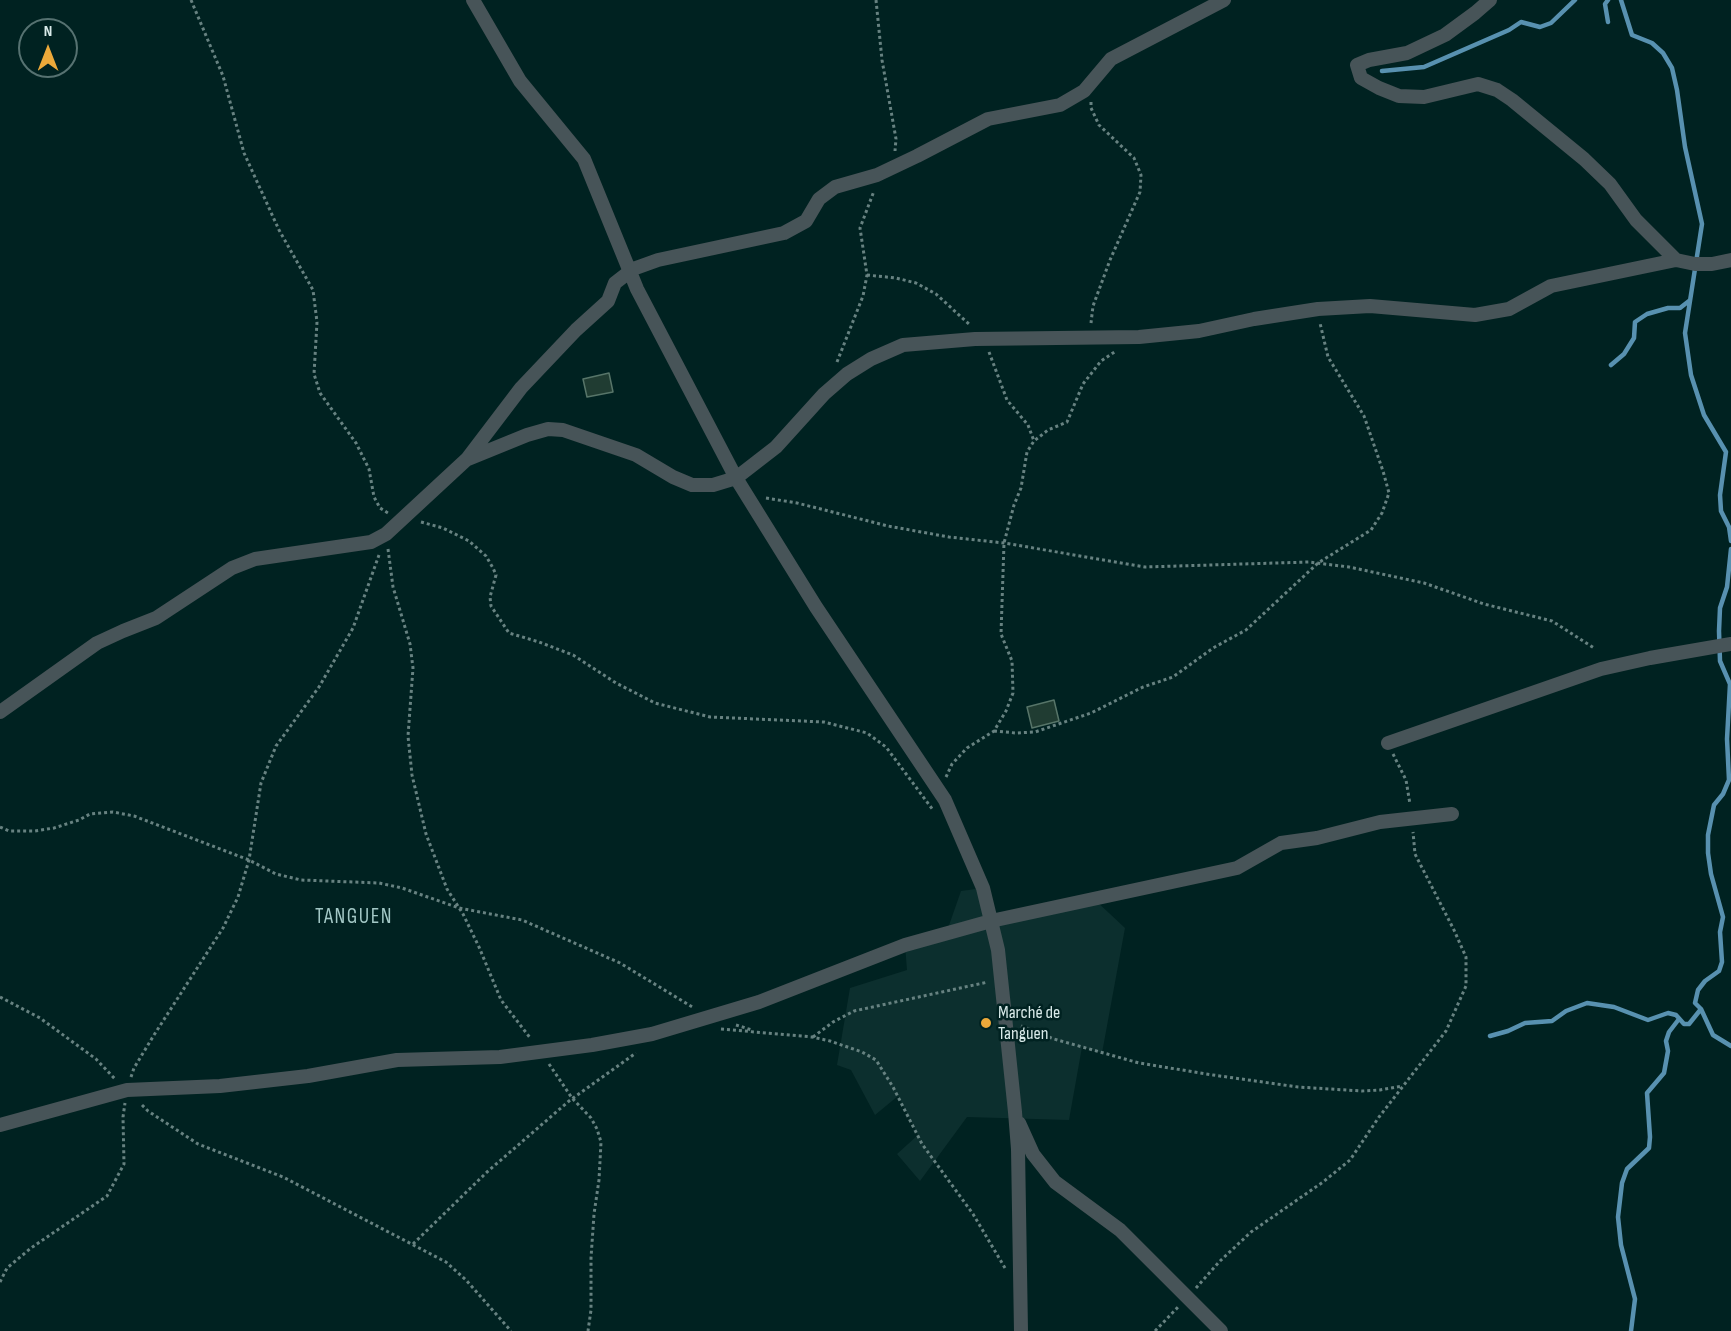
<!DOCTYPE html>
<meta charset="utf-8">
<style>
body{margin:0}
#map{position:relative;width:1731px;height:1331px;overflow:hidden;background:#002221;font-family:"Sofia Sans Condensed",sans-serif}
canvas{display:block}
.north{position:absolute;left:18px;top:18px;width:60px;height:60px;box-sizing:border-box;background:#002221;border:2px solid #567271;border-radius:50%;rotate:0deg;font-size:16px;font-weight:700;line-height:24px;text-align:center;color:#d8eae9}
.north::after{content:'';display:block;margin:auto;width:21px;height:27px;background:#eca93a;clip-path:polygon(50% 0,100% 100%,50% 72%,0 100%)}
</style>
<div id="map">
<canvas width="1731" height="1331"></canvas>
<div class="north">N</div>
</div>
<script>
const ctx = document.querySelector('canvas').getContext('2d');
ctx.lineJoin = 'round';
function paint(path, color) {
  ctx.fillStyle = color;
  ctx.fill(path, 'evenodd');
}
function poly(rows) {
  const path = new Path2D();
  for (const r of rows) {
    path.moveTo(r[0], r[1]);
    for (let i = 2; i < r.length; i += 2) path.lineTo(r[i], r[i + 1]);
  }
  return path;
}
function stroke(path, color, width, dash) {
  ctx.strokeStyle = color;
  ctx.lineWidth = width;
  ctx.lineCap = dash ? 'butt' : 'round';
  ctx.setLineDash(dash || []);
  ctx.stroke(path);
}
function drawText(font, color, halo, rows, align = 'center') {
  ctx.font = font + ' "Sofia Sans Condensed",sans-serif';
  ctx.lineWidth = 5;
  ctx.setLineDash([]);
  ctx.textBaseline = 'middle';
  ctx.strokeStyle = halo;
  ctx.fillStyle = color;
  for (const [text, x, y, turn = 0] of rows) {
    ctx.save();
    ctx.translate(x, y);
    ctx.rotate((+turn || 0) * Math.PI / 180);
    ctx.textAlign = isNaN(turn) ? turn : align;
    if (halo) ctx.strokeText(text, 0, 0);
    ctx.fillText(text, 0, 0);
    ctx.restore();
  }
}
const built = poly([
 [983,888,991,921,1094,899,1125,928,1102,1053,1082,1047,1069,1120,967,1117,920,1181,897,1154,918,1135,898,1096,875,1115,851,1070,837,1065,850,988,907,970,905,945,946,934,961,891]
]);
const stream = poly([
 [1608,0,1605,4,1608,22],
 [1621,0,1632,35,1652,43,1663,53,1672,68,1677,90,1685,147,1702,224,1685,333,1691,375,1704,415,1726,452,1720,495,1721,511,1729,527,1731,541],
 [1382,71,1424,67,1509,30,1521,22,1540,27,1551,23,1575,0],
 [1611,365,1624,354,1634,338,1635,322,1647,314,1668,308,1680,308,1689,301],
 [1731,549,1727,587,1720,608,1719,631,1720,661,1730,684,1727,739,1729,780,1723,794,1714,805,1708,835,1708,853,1711,874,1723,917,1720,932,1722,962,1719,971,1705,981,1698,990,1695,1003,1701,1009,1713,1035,1731,1046],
 [1490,1036,1508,1031,1525,1023,1552,1021,1566,1011,1587,1003,1614,1007,1648,1020,1668,1013,1676,1015,1684,1024,1689,1024,1701,1009],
 [1631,1331,1635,1299,1621,1245,1618,1217,1622,1183,1627,1169,1649,1148,1650,1137,1647,1093,1664,1073,1668,1051,1666,1041,1669,1032,1679,1019]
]);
const building = poly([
 [609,373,613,392,587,397,583,379,609,373],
 [1054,700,1059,721,1032,728,1027,707,1054,700]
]);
const path = poly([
 [191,0,223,76,244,153,279,230,313,290,317,322,314,374,320,393,356,443,369,469,374,497,380,508,388,513],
 [876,0,882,60,896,139,895,151],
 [1091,102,1091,108,1099,125,1134,158,1141,175,1140,192,1110,260,1093,306,1091,323],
 [867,275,896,278,916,283,936,294,970,325],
 [989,352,1007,400,1028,425,1034,441],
 [837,362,863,296,867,275,860,228,874,191],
 [766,498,797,503,888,526,949,537,1004,543,1145,567,1309,562,1349,567,1424,583,1484,604,1552,621,1594,648],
 [421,522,443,528,469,541,486,556,493,568,496,575,490,597,491,606,509,633,539,642,573,655,616,683,655,703,710,717,824,722,867,733,886,747,933,810],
 [388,549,393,587,410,644,413,668,408,736,412,775,426,834,447,889,463,914,479,947,501,1000,531,1039],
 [994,731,1016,733,1035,732,1091,713,1143,687,1173,677,1213,648,1246,630,1318,563,1371,530,1382,513,1389,493,1383,471,1364,416,1328,357,1320,323],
 [1393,754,1406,780,1410,804],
 [946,777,952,764,967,748,994,731,1006,711,1013,693,1012,661,1001,634,1004,543,1014,505,1021,488,1027,452,1034,441,1048,430,1067,422,1083,384,1101,361,1116,351],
 [0,827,9,831,35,831,54,828,79,820,90,814,113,812,134,816,249,860,276,874,301,880,379,883,402,888,459,908,522,920,620,963,694,1008],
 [0,997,40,1018,96,1059,115,1079],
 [736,1025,752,1030],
 [1021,1026,1054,1039,1139,1063,1213,1075,1298,1087,1362,1091,1380,1090,1402,1086],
 [721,1029,812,1037,830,1041,862,1052,876,1060,893,1087,922,1144,973,1214,1005,1268],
 [813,1037,833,1022,854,1011,988,982],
 [549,1064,572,1098,591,1118,597,1129,601,1142,599,1180,594,1214,591,1258,591,1310,588,1331],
 [131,1077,134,1068,154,1035,223,928,238,897,249,860,261,783,276,746,319,687,353,628,379,555],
 [142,1105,148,1111,198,1144,283,1177,446,1262,466,1280,511,1331],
 [413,1244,487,1172,569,1101,636,1053],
 [0,1282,7,1268,31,1248,107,1196,124,1164,123,1117,125,1103],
 [1196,1288,1220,1261,1251,1232,1323,1182,1350,1160,1379,1117,1446,1031,1466,986,1466,957,1454,930,1415,854,1413,832],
 [1155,1331,1179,1306]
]);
const street = poly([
 [473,0,520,81,584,159,637,289,736,478,816,607,945,800,983,888,998,950,1015,1112,1018,1149,1021,1331],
 [1490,0,1475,13,1445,35,1407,53,1369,60,1357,65,1361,78,1379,88,1399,96,1424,97,1478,84,1497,90,1512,100,1584,159,1610,184,1636,220,1676,260,1695,264,1712,264,1731,260],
 [468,459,527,435,548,429,563,430,636,455,673,477,692,485,713,485,736,478,776,447,824,394,847,374,871,359,903,345,975,339,1139,337,1199,331,1254,319,1318,309,1370,306,1475,315,1509,309,1551,286,1676,260],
 [0,712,97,643,123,631,156,618,232,568,255,559,371,542,386,534,467,459,521,388,576,330,608,301,615,283,633,269,658,260,784,233,806,221,819,199,835,187,877,175,917,156,988,119,1060,105,1084,91,1111,59,1224,0],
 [1388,743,1601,669,1650,658,1731,644],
 [1019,1123,1033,1154,1055,1182,1120,1230,1221,1331],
 [0,1125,127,1090,220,1086,308,1076,397,1060,500,1057,592,1045,652,1034,759,1002,905,945,991,921,1237,868,1281,843,1317,838,1380,822,1452,814]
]);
const markers = [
 [986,1023,6,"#eca93a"]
];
const poiNames = [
 ["Marché de",998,1013],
 ["Tanguen",998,1034]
];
const quarterNames = [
 ["TANGUEN",354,918]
];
paint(built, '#0c2f2e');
stroke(stream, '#5891b0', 4.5);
paint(building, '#203c32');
stroke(building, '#577569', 1.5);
stroke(path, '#678281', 3, [3, 3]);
stroke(street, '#475458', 14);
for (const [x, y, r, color] of markers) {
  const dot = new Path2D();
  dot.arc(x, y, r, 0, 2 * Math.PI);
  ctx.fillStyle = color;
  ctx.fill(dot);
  stroke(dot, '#002221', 2);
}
drawText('18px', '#d8eae9', '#002221', poiNames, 'left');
ctx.letterSpacing = '1.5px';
drawText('21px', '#a3c8c6', '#002221', quarterNames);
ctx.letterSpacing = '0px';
</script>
